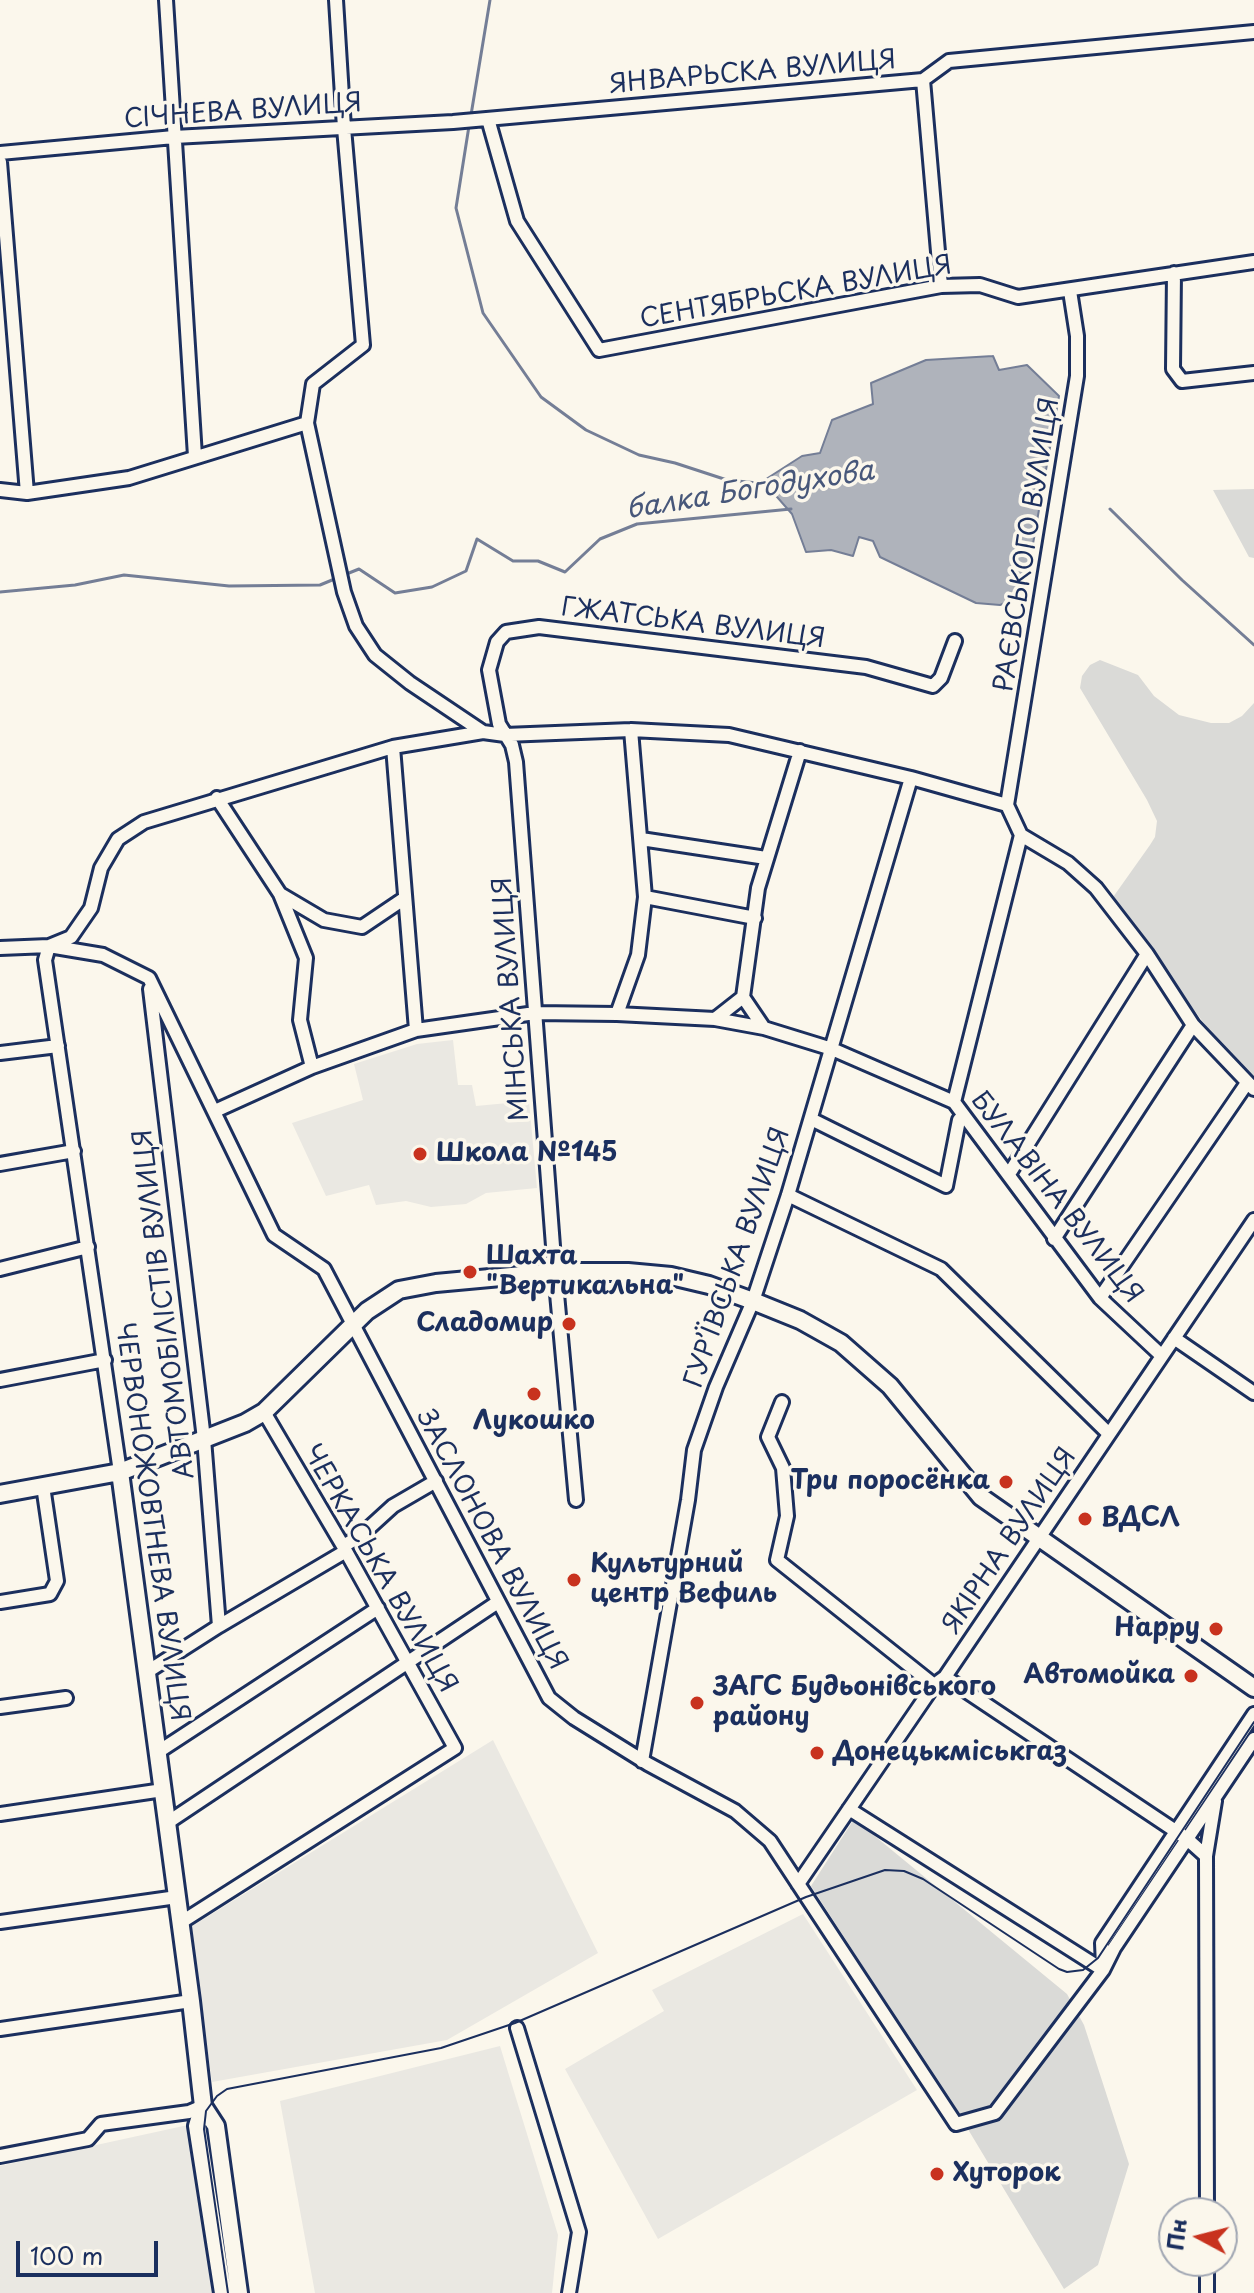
<!DOCTYPE html>
<meta charset="utf-8">
<style>
body{margin:0}
#map{position:relative;width:1254px;height:2293px;overflow:hidden;background:#fbf7ec;font-family:"Playpen Sans",sans-serif}
canvas{display:block}
.north{position:absolute;left:1158px;top:2197px;width:80px;height:80px;box-sizing:border-box;background:#fbf7ec;border:2px solid #a1a7b3;border-radius:50%;rotate:277deg;font-size:22px;font-weight:700;line-height:32px;text-align:center;color:#1b2f5e}
.north::after{content:'';display:block;margin:auto;width:28px;height:36px;background:#c8321e;clip-path:polygon(50% 0,100% 100%,50% 72%,0 100%)}
.scale{position:absolute;left:16px;top:2241px;width:142px;height:36px;box-sizing:border-box;border:4px solid #1b2f5e;border-top:0;padding-left:10px;font-size:24px;line-height:28px;white-space:nowrap;color:#1b2f5e;-webkit-text-stroke:6px #fbf7ec;paint-order:stroke}
</style>
<div id="map">
<canvas width="1254" height="2293"></canvas>
<div class="north">Пн</div>
<div class="scale">100 m</div>
</div>
<script>
const ctx = document.querySelector('canvas').getContext('2d');
ctx.lineJoin = 'round';
function paint(path, color) {
  ctx.fillStyle = color;
  ctx.fill(path, 'evenodd');
}
function poly(rows) {
  const path = new Path2D();
  for (const r of rows) {
    path.moveTo(r[0], r[1]);
    for (let i = 2; i < r.length; i += 2) path.lineTo(r[i], r[i + 1]);
  }
  return path;
}
function stroke(path, color, width, dash) {
  ctx.strokeStyle = color;
  ctx.lineWidth = width;
  ctx.lineCap = dash ? 'butt' : 'round';
  ctx.setLineDash(dash || []);
  ctx.stroke(path);
}
function drawText(font, color, halo, rows, align = 'center') {
  ctx.font = font + ' "Playpen Sans",sans-serif';
  ctx.lineWidth = 7;
  ctx.setLineDash([]);
  ctx.textBaseline = 'middle';
  ctx.strokeStyle = halo;
  ctx.fillStyle = color;
  for (const [text, x, y, turn = 0] of rows) {
    ctx.save();
    ctx.translate(x, y);
    ctx.rotate((+turn || 0) * Math.PI / 180);
    ctx.textAlign = isNaN(turn) ? turn : align;
    if (halo) ctx.strokeText(text, 0, 0);
    ctx.fillText(text, 0, 0);
    ctx.restore();
  }
}
const built = poly([
 [453,1040,458,1085,472,1085,476,1106,529,1101,537,1188,486,1193,466,1204,431,1207,406,1201,376,1205,369,1185,326,1196,292,1123,363,1100,354,1064,417,1044],
 [493,1740,598,1953,447,2040,212,2082,189,1928],
 [803,1914,917,2090,658,2239,565,2069,664,2011,652,1990],
 [500,2046,558,2235,552,2293,315,2293,280,2101],
 [188,2125,216,2269,218,2293,0,2293,0,2166]
]);
const green = poly([
 [1254,489,1254,558,1249,557,1213,490],
 [1100,660,1138,675,1154,696,1179,715,1211,723,1229,723,1242,716,1254,703,1254,1076,1222,1047,1111,900,1150,845,1155,837,1157,821,1147,800,1080,688,1082,676,1090,665],
 [854,1819,1067,1994,1084,2025,1129,2164,1098,2265,1064,2289,960,2116,811,1886]
]);
const water = poly([
 [993,356,999,370,1027,365,1059,396,1024,595,1000,605,976,603,880,557,873,541,859,537,853,556,831,550,806,552,792,514,763,481,802,456,820,453,832,420,873,404,871,383,926,360,993,356]
]);
const stream = poly([
 [471,115,490,0],
 [469,126,456,208,483,313,541,397,586,430,639,455,675,463,727,480,768,484],
 [1110,509,1182,580,1254,645],
 [344,575,359,569,395,593,432,587,466,571,477,539,513,561,538,561,565,572,600,539,637,524,791,509],
 [0,592,75,585,124,575,229,586,320,585,337,578]
]);
const minor = poly([
 [166,0,195,456],
 [336,0,344,128,363,345,313,384,307,423,344,592,356,626,375,655,410,683,483,732],
 [923,80,941,286],
 [488,119,517,221,599,350,941,286,980,285,1018,297,1254,262],
 [0,153,174,137,453,122,923,80,949,61,1254,32],
 [0,162,27,493],
 [1174,273,1173,369,1182,381,1254,373],
 [0,490,27,493,129,478,307,423],
 [393,747,416,1030],
 [217,798,280,894,306,958,300,1020,312,1067],
 [1007,805,1077,376,1077,336,1070,291],
 [1007,805,1021,835,1068,863,1096,888,1147,954,1193,1025,1254,1089],
 [641,839,766,858],
 [280,894,324,920,362,927,405,898],
 [645,897,755,918],
 [49,946,71,937,91,908,101,868,118,839,144,822,393,747,483,732,505,735,631,730,729,735,911,778,1007,805],
 [49,946,45,960,120,1472],
 [0,948,49,946,103,955,149,978,274,1235,324,1269,549,1698,574,1718,648,1764,735,1811,770,1841,956,2124,995,2113,1103,1970,1114,1948,1254,1739],
 [150,989,204,1439,219,1626],
 [617,1014,638,955,645,897,631,730],
 [715,1019,743,997],
 [764,1028,743,997,758,888,800,751],
 [0,1053,58,1046],
 [954,1102,1021,835],
 [215,1111,312,1067,416,1030,535,1013,617,1014,715,1019,764,1028,832,1049,954,1102,1100,1298,1162,1356],
 [811,1119,946,1186,959,1120,963,1116],
 [0,1164,74,1151],
 [1009,1174,1147,954],
 [788,1195,941,1269,1109,1434],
 [1054,1239,1193,1025],
 [0,1269,88,1247],
 [1100,1298,1247,1083],
 [1174,1338,1254,1393],
 [0,1380,105,1360],
 [782,1402,768,1437,783,1468,787,1516,777,1560,934,1685],
 [576,1500,555,1272,516,762,512,745,499,724,489,670,497,642,506,632,539,627,866,667,933,686,941,678,955,641],
 [343,1546,359,1537,393,1506,436,1481],
 [0,1602,50,1594,57,1581,43,1486],
 [147,1672,219,1626,346,1551],
 [945,1677,1186,1838,1206,1856],
 [0,1707,66,1698],
 [158,1752,378,1608],
 [642,1761,688,1500,694,1450,716,1387,753,1301,788,1195,911,778],
 [849,1809,1103,1970],
 [0,1814,163,1790],
 [167,1823,498,1602],
 [798,1884,934,1685,945,1677,1254,1220],
 [0,1922,177,1897],
 [180,1923,455,1748,343,1546,264,1412],
 [1103,1966,1102,1943,1254,1714],
 [517,2028,579,2232,569,2293],
 [0,2029,191,2001],
 [0,2156,88,2139,101,2124,189,2112,203,2106],
 [1207,2213,1206,1856,1215,1801],
 [1207,2293,1207,2261]
]);
const major = poly([
 [120,1472,191,2001,203,2106,197,2126,223,2293],
 [0,1494,120,1472,245,1423,264,1412,367,1311,399,1290,436,1283,555,1272,628,1272,671,1276,709,1285,753,1301,800,1320,841,1343,890,1386,981,1497,1254,1688],
 [203,2106,216,2126,239,2293]
]);
const tram = poly([
 [228,2293,204,2129,206,2111,217,2096,227,2089,441,2048,515,2023,806,1897,885,1870,904,1871,923,1879,1059,1969,1067,1972,1083,1970,1098,1958,1254,1722]
]);
const markers = [
 [420,1154,8,"#c8321e"],
 [470,1272,8,"#c8321e"],
 [569,1324,8,"#c8321e"],
 [534,1394,8,"#c8321e"],
 [1006,1482,8,"#c8321e"],
 [1085,1519,8,"#c8321e"],
 [574,1580,8,"#c8321e"],
 [1216,1629,8,"#c8321e"],
 [1191,1676,8,"#c8321e"],
 [697,1703,8,"#c8321e"],
 [817,1753,8,"#c8321e"],
 [937,2174,8,"#c8321e"]
];
const streetNames = [
 ["ЯНВАРЬСКА ВУЛИЦЯ",753,73,-5],
 ["СІЧНЕВА ВУЛИЦЯ",243,112,-4],
 ["СЕНТЯБРЬСКА ВУЛИЦЯ",796,293,-10],
 ["РАЄВСЬКОГО ВУЛИЦЯ",1028,545,-81],
 ["ГЖАТСЬКА ВУЛИЦЯ",693,624,7],
 ["МІНСЬКА ВУЛИЦЯ",512,999,-94],
 ["БУЛАВІНА ВУЛИЦЯ",1056,1198,52],
 ["ГУР’ЇВСЬКА ВУЛИЦЯ",738,1258,-71],
 ["АВТОМОБІЛІСТІВ ВУЛИЦЯ",165,1304,-97],
 ["ЧЕРВОНОЖОВТНЕВА ВУЛИЦЯ",151,1522,82],
 ["ЗАСЛОНОВА ВУЛИЦЯ",491,1540,62],
 ["ЯКІРНА ВУЛИЦЯ",1010,1541,-56],
 ["ЧЕРКАСЬКА ВУЛИЦЯ",379,1569,60]
];
const poiNames = [
 ["Школа №145",436,1154],
 ["Шахта",486,1257],
 ["\"Вертикальна\"",486,1287],
 ["Сладомир",553,1324,"right"],
 ["Лукошко",534,1422,"center"],
 ["Три поросёнка",990,1482,"right"],
 ["ВДСЛ",1101,1519],
 ["Культурний",590,1565],
 ["центр Вефиль",590,1595],
 ["Happy",1200,1629,"right"],
 ["Автомойка",1175,1676,"right"],
 ["ЗАГС Будьонівського",713,1688],
 ["району",713,1718],
 ["Донецькміськгаз",833,1753],
 ["Хуторок",953,2174]
];
const waterNames = [
 ["балка Богодухова",750,491,-9]
];
paint(built, '#eae8e2');
paint(green, '#dadad7');
paint(water, '#afb3bb');
stroke(water, '#747e96', 2);
stroke(stream, '#747e96', 3);
stroke(minor, '#1b2f5e', 18);
stroke(major, '#1b2f5e', 22);
stroke(minor, '#fbf7ec', 12);
stroke(major, '#fbf7ec', 16);
stroke(tram, '#1b2f5e', 2);
for (const [x, y, r, color] of markers) {
  const dot = new Path2D();
  dot.arc(x, y, r, 0, 2 * Math.PI);
  ctx.fillStyle = color;
  ctx.fill(dot);
  stroke(dot, '#fbf7ec', 3);
}
drawText('26px', '#1b2f5e', '#fbf7ec', streetNames);
drawText('bold 26px', '#1b2f5e', '#fbf7ec', poiNames, 'left');
drawText('italic 28px', '#47577a', '#fbf7ec', waterNames);
</script>
